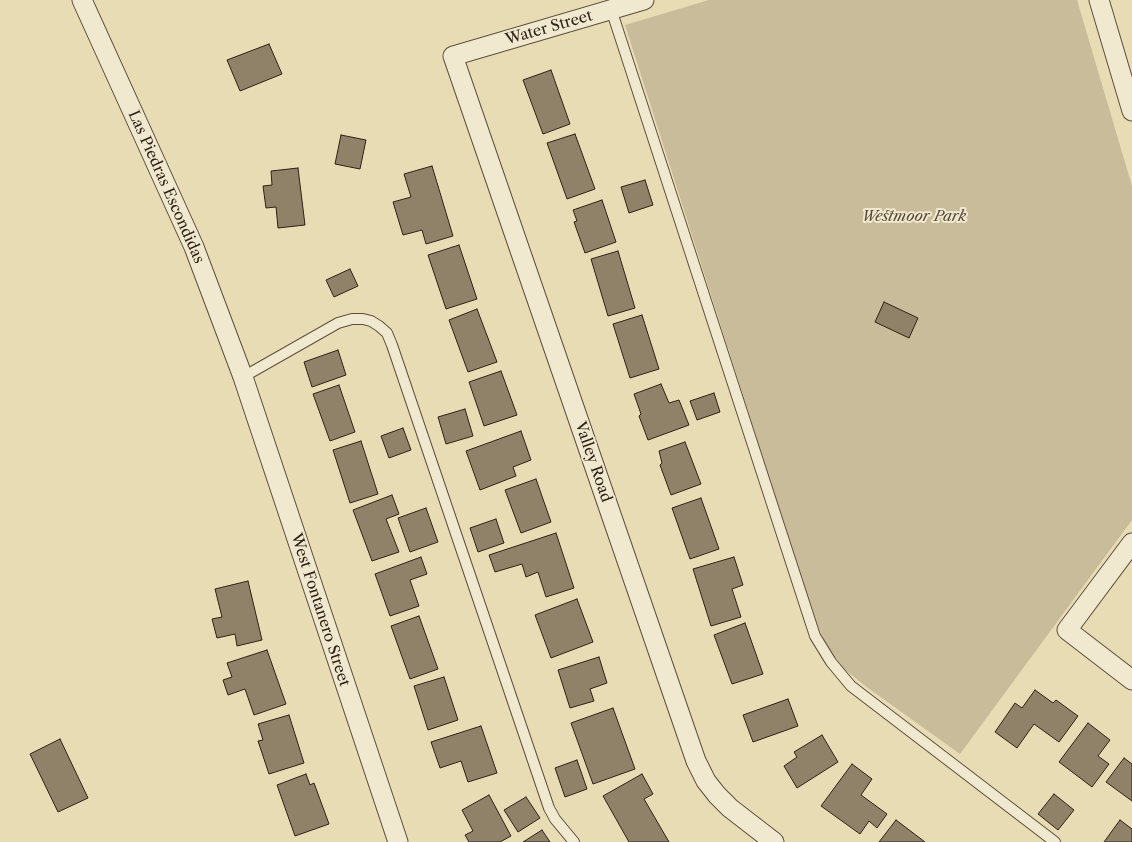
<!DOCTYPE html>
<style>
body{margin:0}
canvas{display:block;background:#e8dcb5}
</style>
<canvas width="1132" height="842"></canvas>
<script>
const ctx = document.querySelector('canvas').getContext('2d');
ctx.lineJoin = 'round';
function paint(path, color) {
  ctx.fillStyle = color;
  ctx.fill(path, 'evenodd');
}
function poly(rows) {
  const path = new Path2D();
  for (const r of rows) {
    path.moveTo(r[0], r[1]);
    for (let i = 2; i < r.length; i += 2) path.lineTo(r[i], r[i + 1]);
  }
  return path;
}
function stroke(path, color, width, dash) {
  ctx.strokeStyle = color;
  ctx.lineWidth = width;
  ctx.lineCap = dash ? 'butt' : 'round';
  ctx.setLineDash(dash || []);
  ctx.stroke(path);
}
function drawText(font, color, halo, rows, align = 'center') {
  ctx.font = font + ' "Libre Caslon Text",serif';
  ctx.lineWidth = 4;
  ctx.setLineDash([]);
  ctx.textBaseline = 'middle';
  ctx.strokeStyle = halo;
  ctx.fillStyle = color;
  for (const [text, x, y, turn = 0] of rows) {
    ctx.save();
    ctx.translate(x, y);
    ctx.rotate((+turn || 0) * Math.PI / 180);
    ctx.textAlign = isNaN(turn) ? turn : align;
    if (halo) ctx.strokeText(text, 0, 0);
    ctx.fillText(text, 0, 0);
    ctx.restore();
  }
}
const green = poly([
 [709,0,1077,0,1132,186,1132,520,960,754,868,688,844,669,828,647,815,621,625,25]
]);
const building = poly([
 [269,44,282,74,240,91,227,60,269,44],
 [551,70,570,124,543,134,523,80,551,70],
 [575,134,595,189,567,199,547,143,575,134],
 [341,135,366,140,360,169,335,164,341,135],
 [432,166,453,236,426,244,422,230,403,235,393,202,411,197,404,174,432,166],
 [298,168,305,225,278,228,276,207,266,208,263,186,272,185,271,171,298,168],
 [645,180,653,205,629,213,621,187,645,180],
 [602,200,616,242,585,253,574,222,577,221,573,210,602,200],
 [459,245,477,299,446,309,428,255,459,245],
 [618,251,635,308,608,316,591,259,618,251],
 [350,269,358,286,334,297,326,280,350,269],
 [884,302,918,318,909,338,875,322,884,302],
 [477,309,497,362,468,372,449,320,477,309],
 [642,315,659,369,630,378,613,324,642,315],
 [338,350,346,375,312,387,304,362,338,350],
 [501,371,517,415,484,426,469,382,501,371],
 [661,384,669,403,679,400,689,425,648,440,639,416,641,414,634,394,661,384],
 [339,385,355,432,330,441,313,394,339,385],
 [714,393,720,412,697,420,690,401,714,393],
 [465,409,473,436,446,444,438,417,465,409],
 [403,428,411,450,389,458,381,436,403,428],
 [521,431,531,460,513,467,516,476,480,490,466,451,521,431],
 [361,441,378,494,350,503,333,450,361,441],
 [685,442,701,484,671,495,660,465,662,463,659,451,685,442],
 [536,479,551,522,521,533,505,490,536,479],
 [392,495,399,514,386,519,399,552,372,561,353,510,392,495],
 [701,498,719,549,690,559,672,508,701,498],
 [426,508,438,542,410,552,398,518,426,508],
 [496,519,504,543,478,552,470,528,496,519],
 [556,533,574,588,546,597,538,572,526,577,522,564,495,572,489,555,556,533],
 [421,557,427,574,410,580,419,606,390,616,375,574,421,557],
 [734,557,743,585,732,589,741,617,711,626,693,569,734,557],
 [248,581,262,640,237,646,235,634,217,638,212,619,222,617,215,589,248,581],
 [577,599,593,642,551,658,535,615,577,599],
 [419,616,438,669,410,679,391,626,419,616],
 [745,623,763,674,732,684,714,635,745,623],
 [267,650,286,704,254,715,245,689,228,695,223,680,232,677,227,663,267,650],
 [599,657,607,683,590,689,594,701,570,708,558,670,599,657],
 [444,677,458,720,428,730,414,686,444,677],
 [1035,690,1053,703,1056,700,1078,716,1059,742,1034,724,1017,748,995,732,1015,703,1022,708,1035,690],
 [788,699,798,726,753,742,743,715,788,699],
 [613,708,635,769,593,784,571,723,613,708],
 [289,715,304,763,269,774,258,741,263,740,258,724,289,715],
 [1088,723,1110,740,1098,756,1109,764,1092,787,1059,762,1088,723],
 [481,726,497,773,468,782,461,761,440,768,431,742,481,726],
 [822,735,838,762,797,788,784,766,797,757,794,752,822,735],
 [60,739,88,798,58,812,30,754,60,739],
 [1124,758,1132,764,1132,801,1106,782,1124,758],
 [577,760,587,789,565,797,555,768,577,760],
 [852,764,872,779,861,795,887,814,877,828,869,821,860,834,821,806,852,764],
 [306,774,310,785,314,783,329,824,295,836,277,785,306,774],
 [642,774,653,794,644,799,669,842,629,842,603,796,642,774],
 [1054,794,1074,810,1058,830,1038,814,1054,794],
 [489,795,511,836,500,842,469,842,465,835,473,831,462,810,489,795],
 [526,797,540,818,518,832,504,810,526,797],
 [896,820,925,842,879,842,896,820],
 [1120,820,1132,829,1132,842,1104,842,1120,820],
 [542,830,550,842,523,842,542,830]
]);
const service = poly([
 [611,9,815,636,831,662,851,686,1055,842],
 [243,377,338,323,352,319,363,319,371,321,379,326,387,333,392,345,549,808,555,819,574,842]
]);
const minor = poly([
 [82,0,194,247,243,377,398,842],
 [644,0,453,56,696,761,706,781,717,795,730,808,774,842],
 [1099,0,1132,111],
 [1132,543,1067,630,1132,680]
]);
const streetNames = [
 ["Water Street",549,28,-16],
 ["Las Piedras Escondidas",166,187,66],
 ["Valley Road",593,462,71],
 ["West Fontanero Street",320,610,72]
];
const parkNames = [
 ["Westmoor Park",914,217]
];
paint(green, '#c9bc9a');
paint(building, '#8f8269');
stroke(building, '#2f2116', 1);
stroke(service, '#5d503e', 12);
stroke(minor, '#5d503e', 21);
stroke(service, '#f0e8cf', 10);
stroke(minor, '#f0e8cf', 19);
drawText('15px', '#2f2116', '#f0e8cf', streetNames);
drawText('italic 15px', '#564837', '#f0e8cf', parkNames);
</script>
